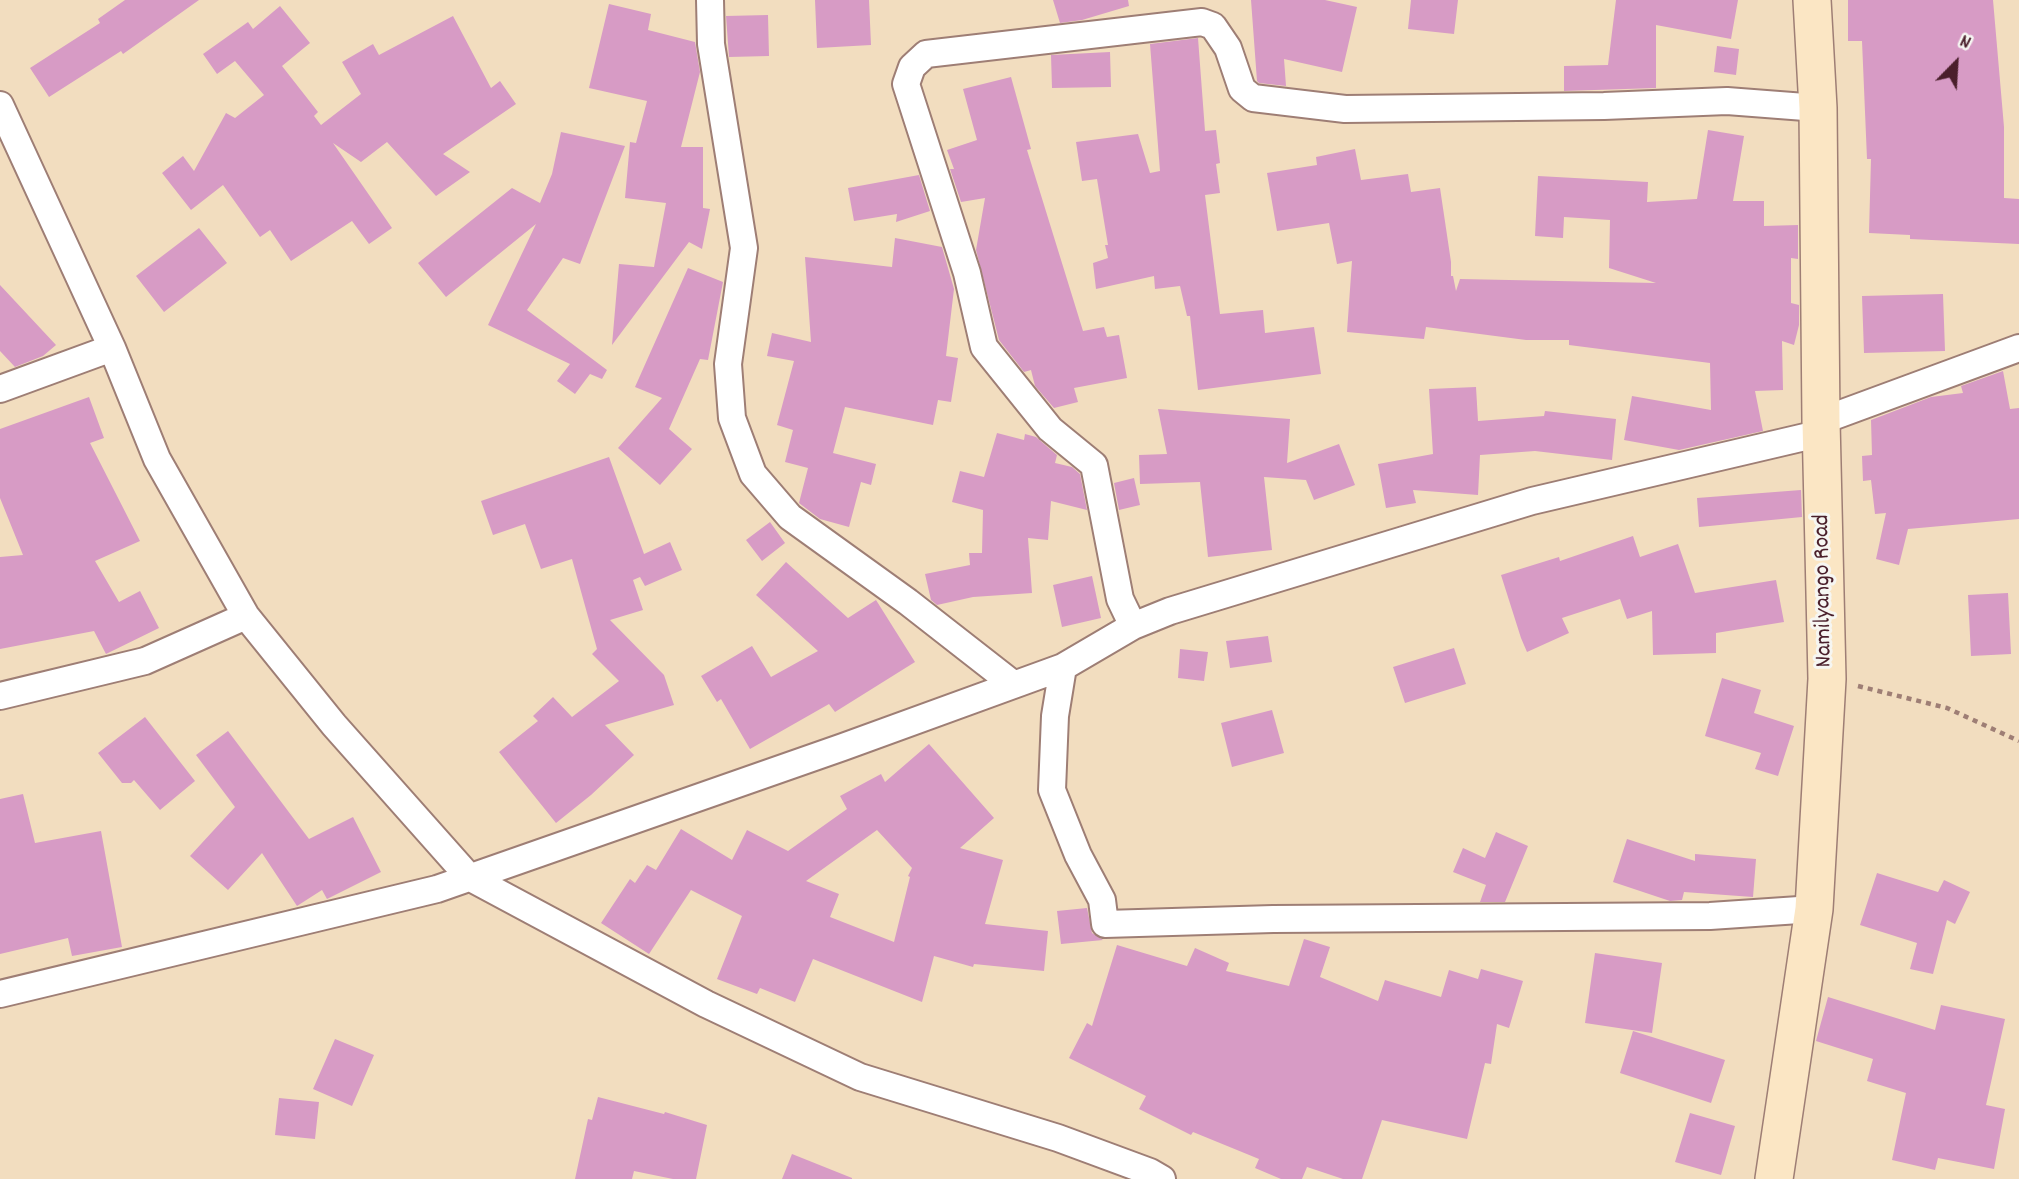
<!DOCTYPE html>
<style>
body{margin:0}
#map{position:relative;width:2019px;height:1179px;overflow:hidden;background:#f2ddbf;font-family:Dekko,sans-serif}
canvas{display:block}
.north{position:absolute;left:1921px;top:28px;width:70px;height:70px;-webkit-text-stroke:5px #f6f6f2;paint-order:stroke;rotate:24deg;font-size:19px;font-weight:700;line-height:28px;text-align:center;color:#4a1f2b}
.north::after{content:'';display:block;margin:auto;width:24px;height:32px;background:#4a1f2b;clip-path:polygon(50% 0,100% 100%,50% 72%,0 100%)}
</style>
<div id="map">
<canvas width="2019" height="1179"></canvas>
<div class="north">N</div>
</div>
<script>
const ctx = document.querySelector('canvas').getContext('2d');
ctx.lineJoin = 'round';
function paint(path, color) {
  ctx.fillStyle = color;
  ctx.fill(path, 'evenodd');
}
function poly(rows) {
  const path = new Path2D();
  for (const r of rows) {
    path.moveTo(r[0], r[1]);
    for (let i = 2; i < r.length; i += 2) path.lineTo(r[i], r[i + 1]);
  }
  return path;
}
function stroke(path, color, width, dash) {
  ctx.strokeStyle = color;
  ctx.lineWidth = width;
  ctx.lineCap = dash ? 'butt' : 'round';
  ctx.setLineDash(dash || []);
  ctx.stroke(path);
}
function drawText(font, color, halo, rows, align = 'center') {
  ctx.font = font + ' Dekko,sans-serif';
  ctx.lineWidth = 6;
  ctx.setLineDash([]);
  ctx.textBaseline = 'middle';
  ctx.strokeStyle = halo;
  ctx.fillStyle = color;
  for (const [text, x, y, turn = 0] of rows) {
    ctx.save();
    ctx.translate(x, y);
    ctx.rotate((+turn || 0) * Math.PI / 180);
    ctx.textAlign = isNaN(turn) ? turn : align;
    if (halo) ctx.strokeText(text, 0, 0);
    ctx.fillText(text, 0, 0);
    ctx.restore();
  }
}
const building = poly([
 [125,0,199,0,123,54,121,51,49,97,30,68,100,23,98,19],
 [815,0,869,0,871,45,817,48],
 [1053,0,1128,0,1129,6,1082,20,1060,23],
 [1251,0,1325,0,1357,7,1342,72,1284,59,1286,86,1259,83,1257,81],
 [1411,0,1458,0,1454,34,1408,29],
 [1616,0,1738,0,1731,39,1656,25,1656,88,1564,91,1564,66,1608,65],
 [1848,0,1993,0,2004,127,2004,198,2019,199,2019,244,1910,239,1910,235,1869,233,1871,159,1867,159,1862,41,1848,41],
 [609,4,651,14,648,30,695,42,700,72,681,147,703,147,703,208,710,209,702,249,689,242,612,345,619,264,654,267,666,203,625,198,630,142,636,143,647,101,589,88],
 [280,6,310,43,282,66,318,112,314,116,321,125,361,94,342,62,373,44,379,55,453,16,491,88,500,81,516,104,443,154,470,172,436,196,387,142,361,162,333,143,392,228,369,244,352,221,291,261,270,230,260,237,223,185,191,210,162,173,183,156,194,171,226,113,235,118,264,95,235,61,217,74,203,54,248,22,253,29],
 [768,15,769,56,729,57,726,16],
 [1198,38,1205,131,1216,130,1220,163,1216,164,1220,193,1205,195,1220,314,1263,310,1265,333,1314,327,1321,374,1198,390,1190,316,1187,316,1180,286,1155,289,1154,276,1096,289,1093,263,1108,258,1105,245,1108,245,1097,179,1082,181,1076,142,1138,134,1150,173,1160,171,1150,44],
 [1717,46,1739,49,1736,75,1714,72],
 [1110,52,1111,87,1052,88,1051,55],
 [1011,77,1031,149,1027,150,1083,331,1104,327,1107,337,1119,335,1127,378,1074,388,1078,402,1054,408,1035,386,1031,370,1024,372,999,340,976,250,985,198,961,202,950,169,954,169,947,150,977,140,963,89],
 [1708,130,1744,136,1733,201,1764,201,1764,226,1798,225,1798,259,1791,258,1791,303,1799,305,1799,325,1794,345,1782,341,1783,390,1755,391,1763,431,1679,450,1624,440,1632,396,1711,410,1710,363,1569,345,1569,340,1526,340,1426,327,1424,339,1347,332,1352,261,1337,264,1329,223,1277,231,1267,173,1317,165,1316,157,1355,149,1361,180,1408,174,1411,192,1440,188,1451,262,1451,276,1453,276,1456,291,1460,279,1656,283,1609,268,1610,220,1564,217,1563,238,1535,236,1538,176,1648,182,1647,202,1697,199],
 [561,132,625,146,580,264,563,258,527,310,607,370,602,379,590,374,575,394,557,381,570,364,488,325,536,224,446,297,418,263,512,188,540,203,552,174],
 [919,175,930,211,896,222,897,214,854,221,848,188],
 [199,228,227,263,164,312,136,276],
 [895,238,942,247,954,289,946,356,958,358,951,402,938,400,933,425,845,407,833,453,876,464,871,485,861,482,849,527,820,519,799,503,808,468,785,462,793,430,777,425,794,361,767,356,772,333,811,342,805,257,892,267],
 [688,268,723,282,708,360,700,359,669,429,692,449,660,485,618,448,662,398,635,387],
 [0,285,56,345,43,356,15,367,0,351],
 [1943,294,1945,351,1864,353,1862,296],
 [2003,371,2010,409,2019,408,2019,519,1908,529,1899,565,1876,559,1886,513,1875,514,1871,480,1863,481,1862,456,1872,455,1871,420,1931,397,1963,393,1961,386],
 [1476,387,1478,421,1544,416,1545,411,1616,419,1612,460,1535,451,1480,455,1478,495,1413,490,1416,503,1386,508,1378,464,1433,454,1429,389],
 [89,397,104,438,90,443,140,541,95,561,119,602,140,591,159,628,106,654,94,631,0,649,0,557,23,555,0,498,0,429],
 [1158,409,1290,419,1287,463,1339,444,1355,485,1314,500,1306,480,1264,477,1272,550,1208,557,1200,482,1140,484,1139,455,1167,454],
 [997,433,1024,440,1025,434,1036,437,1057,455,1055,463,1072,467,1080,474,1087,510,1051,501,1048,540,1028,538,1032,593,973,597,937,605,931,600,925,574,970,565,969,553,982,553,983,510,952,502,960,471,984,477],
 [609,457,644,554,670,542,682,570,645,586,640,577,633,580,643,610,610,620,664,675,674,705,605,725,634,755,591,795,556,823,499,752,538,721,533,716,553,697,572,717,619,681,592,654,597,649,572,559,541,569,525,524,493,535,481,501],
 [1134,478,1140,505,1119,510,1114,483],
 [1801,490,1802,517,1699,527,1697,498],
 [770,522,785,543,762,561,746,540],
 [1633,536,1640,557,1678,544,1695,593,1776,580,1784,622,1716,633,1716,653,1653,655,1652,611,1627,619,1620,599,1562,618,1569,633,1527,652,1521,638,1501,575,1559,557,1560,561],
 [786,562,848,618,876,600,915,662,835,712,829,704,750,749,721,699,717,702,701,676,752,646,771,677,818,651,756,595],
 [1092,576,1101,618,1062,627,1053,585],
 [2008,593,2011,654,1971,656,1968,595],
 [1268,636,1272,662,1230,668,1226,641],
 [1454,648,1466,684,1405,703,1393,667],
 [1180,649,1208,652,1204,681,1178,678],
 [1722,678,1761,690,1754,713,1794,726,1778,776,1755,769,1761,753,1705,736],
 [1272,710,1284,753,1232,767,1221,723],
 [145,717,195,781,160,810,134,780,131,783,122,783,98,753],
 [228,731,309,839,353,817,381,872,327,899,322,890,297,906,262,853,228,890,190,856,235,807,196,755],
 [929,744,994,818,960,848,1003,860,985,924,1048,931,1044,971,974,964,973,967,934,956,922,1002,813,959,795,1002,760,988,757,994,717,979,742,916,691,890,649,954,601,923,630,879,635,883,647,865,656,870,681,829,732,860,747,830,788,851,847,809,840,796,881,774,885,782],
 [877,830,912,868,908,876,910,877,894,942,830,917,839,894,806,881],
 [23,794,35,843,101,831,122,947,72,956,68,938,0,954,0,799],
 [1496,832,1528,846,1505,902,1480,902,1486,885,1453,872,1463,848,1485,858],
 [1627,839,1695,861,1695,854,1756,859,1753,897,1684,892,1682,900,1670,901,1613,882],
 [1877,873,1938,892,1944,880,1970,892,1955,924,1947,920,1933,974,1910,969,1917,943,1860,925],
 [1087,908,1092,933,1103,940,1061,944,1057,911],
 [1304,939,1330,947,1320,977,1378,1001,1385,980,1441,997,1449,970,1478,979,1481,969,1523,981,1509,1028,1497,1024,1491,1064,1485,1063,1467,1139,1382,1120,1362,1179,1343,1179,1307,1167,1302,1179,1281,1179,1255,1168,1259,1159,1193,1132,1191,1135,1139,1109,1146,1096,1069,1058,1087,1023,1092,1026,1117,945,1187,966,1195,948,1229,963,1226,971,1289,986],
 [1595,953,1662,963,1652,1033,1585,1023],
 [1828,997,1935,1030,1941,1005,2005,1019,1986,1105,2005,1109,1994,1169,1938,1158,1935,1170,1892,1160,1906,1093,1867,1081,1873,1059,1816,1041],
 [1633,1031,1725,1060,1711,1103,1620,1073],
 [335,1039,374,1055,352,1106,313,1089],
 [598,1097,664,1114,665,1112,707,1125,696,1179,673,1179,634,1171,632,1179,575,1179,588,1119,592,1120],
 [279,1098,319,1102,315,1139,275,1135],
 [1690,1113,1735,1126,1721,1175,1675,1162],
 [792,1154,852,1178,852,1179,782,1179]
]);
const path = poly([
 [1858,686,1947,708,2019,741]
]);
const minor = poly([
 [710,0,711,44,744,248,728,364,732,418,753,474,790,517,908,602,1013,684],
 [0,105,112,348,157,459,246,616,334,725,469,877,706,1004,860,1077,1058,1138,1150,1172,1162,1179],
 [0,389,112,348],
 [1821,421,2019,348],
 [1133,626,1120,599,1094,465,1050,429,984,347,967,273,906,84,912,67,926,54,1202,22,1213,26,1228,48,1242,89,1253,98,1345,109,1604,106,1727,101,1818,108],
 [1063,667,1055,716,1052,790,1078,855,1102,900,1105,924,1273,919,1710,916,1814,909],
 [0,696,145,661,246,616],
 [0,994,437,889,843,747,1063,667,1133,626,1170,611,1532,501,1822,433]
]);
const secondary = poly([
 [1774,1179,1814,909,1827,679,1821,421,1818,108,1812,0]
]);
const streetNames = [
 ["Namilyango Road",1825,591,-91]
];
paint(building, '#d79bc5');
stroke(minor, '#9e7e75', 30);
stroke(secondary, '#9e7e75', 40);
stroke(path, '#9e7e75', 4.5, [5, 5]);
stroke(minor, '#fff', 26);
stroke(secondary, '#fbe6c4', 37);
drawText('24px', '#4a1f2b', '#f6f6f2', streetNames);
</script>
